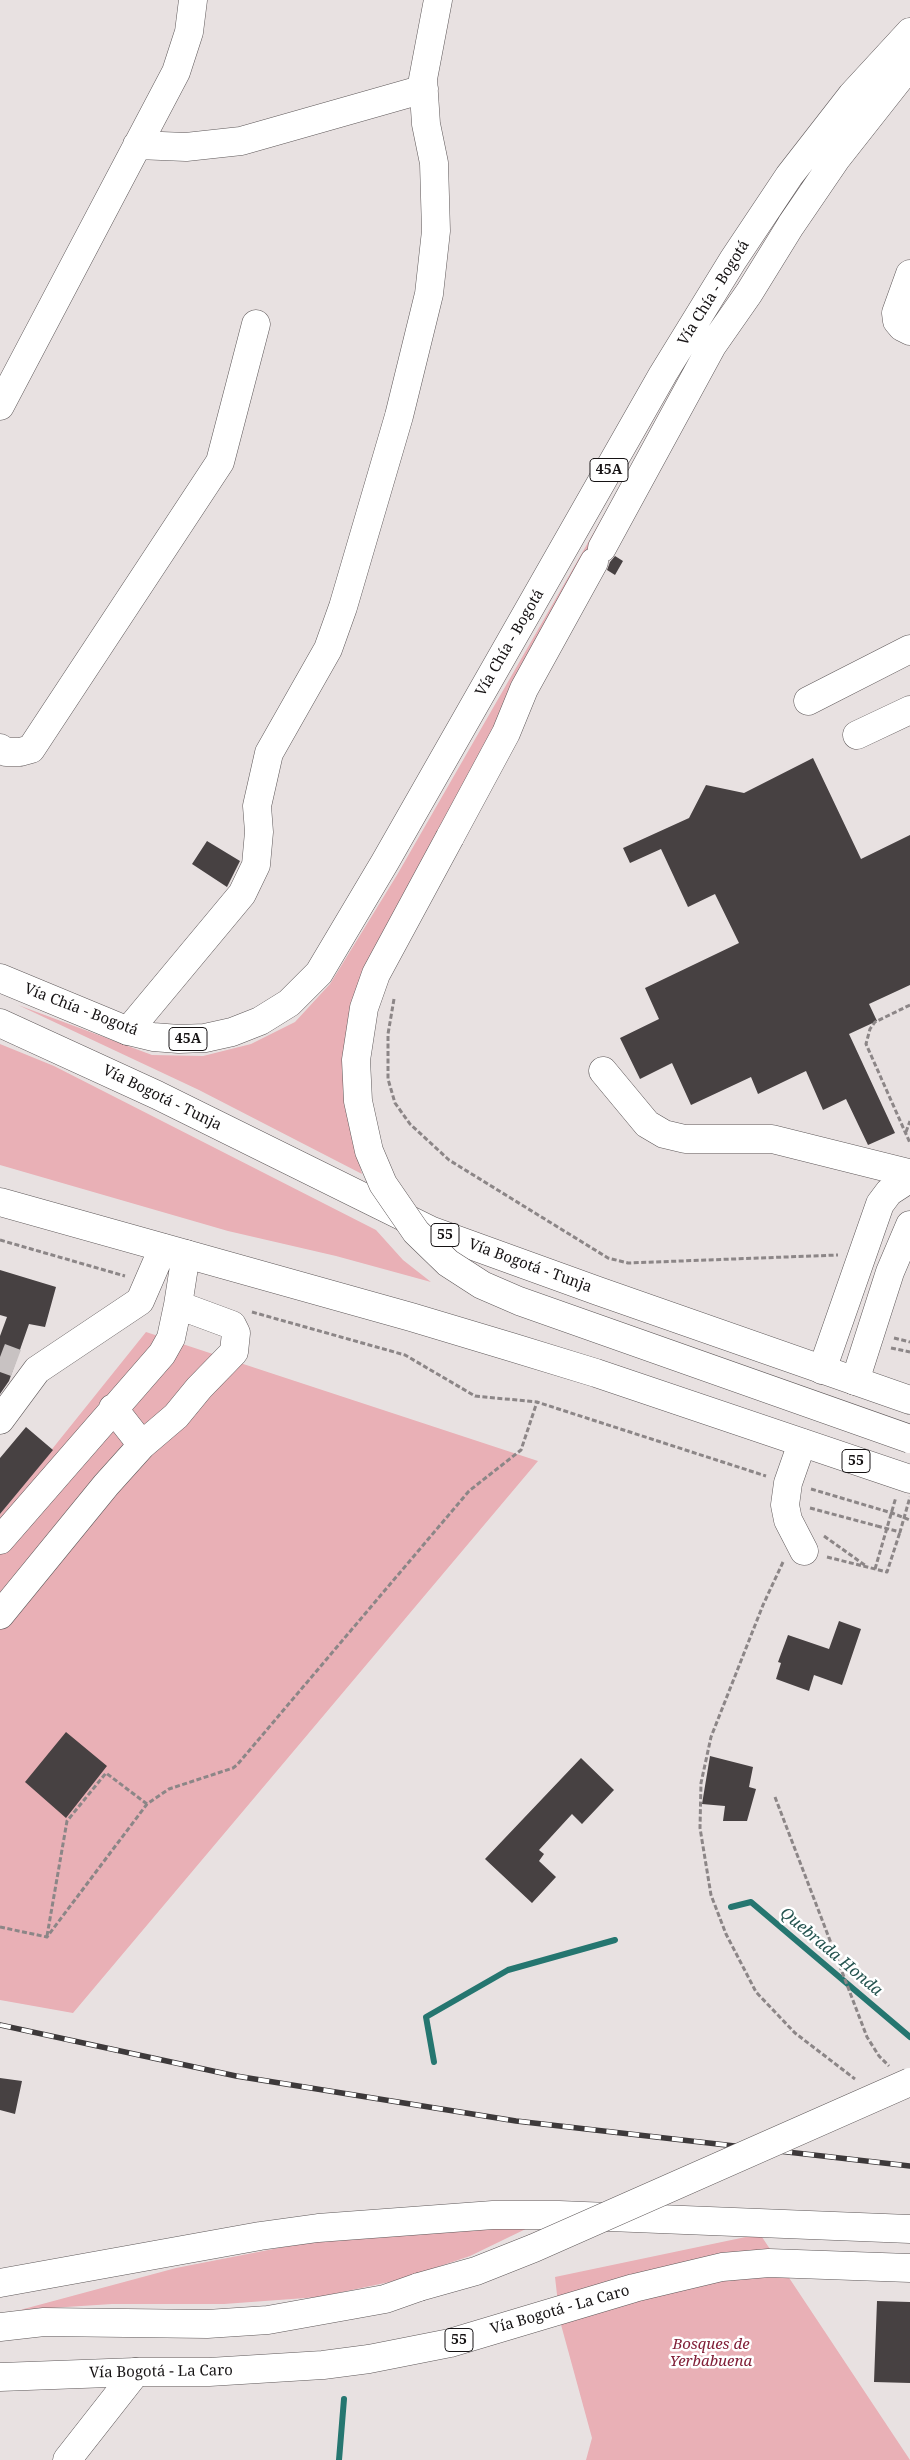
<!DOCTYPE html>
<meta charset="utf-8">
<style>
body{margin:0}
canvas{display:block;background:#e8e1e1}
</style>
<canvas width="910" height="2460"></canvas>
<script>
const ctx = document.querySelector('canvas').getContext('2d');
ctx.lineJoin = 'round';
function paint(path, color) {
  ctx.fillStyle = color;
  ctx.fill(path, 'evenodd');
}
function poly(rows) {
  const path = new Path2D();
  for (const r of rows) {
    path.moveTo(r[0], r[1]);
    for (let i = 2; i < r.length; i += 2) path.lineTo(r[i], r[i + 1]);
  }
  return path;
}
function stroke(path, color, width, dash) {
  ctx.strokeStyle = color;
  ctx.lineWidth = width;
  ctx.lineCap = dash ? 'butt' : 'round';
  ctx.setLineDash(dash || []);
  ctx.stroke(path);
}
function drawText(font, color, halo, rows, align = 'center') {
  ctx.font = font + ' "Noto Serif",serif';
  ctx.lineWidth = 5;
  ctx.setLineDash([]);
  ctx.textBaseline = 'middle';
  ctx.strokeStyle = halo;
  ctx.fillStyle = color;
  for (const [text, x, y, turn = 0] of rows) {
    ctx.save();
    ctx.translate(x, y);
    ctx.rotate((+turn || 0) * Math.PI / 180);
    ctx.textAlign = isNaN(turn) ? turn : align;
    if (halo) ctx.strokeText(text, 0, 0);
    ctx.fillText(text, 0, 0);
    ctx.restore();
  }
}
const green = poly([
 [659,419,369,970,351,1131,362,1174,199,1090,18,1005,152,1055,203,1056,251,1044,295,1022,330,984,397,875],
 [0,1044,54,1066,376,1230,403,1260,431,1282,336,1256,228,1231,0,1165],
 [146,1332,538,1461,73,2013,0,2000,0,1514],
 [534,2225,470,2256,399,2280,319,2297,224,2304,112,2304,20,2310,176,2268,340,2236],
 [760,2234,910,2460,586,2460,592,2438,560,2321,555,2277]
]);
const stream = poly([
 [731,1907,751,1902,910,2037],
 [434,2062,426,2017,508,1970,615,1940],
 [339,2460,344,2399]
]);
const building = poly([
 [615,556,623,561,615,575,607,570,610,562],
 [813,758,861,859,910,835,910,985,869,1004,877,1021,849,1034,895,1133,868,1145,846,1099,823,1110,806,1071,758,1094,751,1077,691,1105,672,1063,640,1079,620,1038,659,1019,645,988,739,943,715,894,688,907,661,849,630,863,623,848,689,818,706,785,744,793],
 [207,841,240,861,227,887,192,864],
 [0,1270,56,1287,45,1327,29,1324,9,1381,0,1394,0,1336,7,1317,0,1315],
 [26,1427,53,1450,0,1514,0,1458],
 [839,1621,861,1629,842,1685,814,1675,809,1691,776,1679,781,1663,778,1662,788,1635,829,1649],
 [66,1732,107,1766,66,1818,25,1782],
 [710,1756,753,1767,749,1787,756,1789,747,1821,723,1821,725,1806,702,1804],
 [581,1758,614,1790,582,1824,572,1814,539,1850,544,1854,539,1861,556,1877,532,1903,485,1859],
 [0,2078,22,2081,15,2114,0,2110],
 [877,2301,910,2302,910,2383,874,2382]
]);
const minorTunnel = poly([
 [0,1357,16,1363]
]);
const path = poly([
 [394,999,388,1034,388,1079,395,1103,410,1124,449,1160,608,1258,628,1263,838,1255],
 [910,1005,875,1022,870,1029,866,1044,910,1143],
 [906,1132,910,1121],
 [0,1240,125,1276],
 [252,1312,405,1355,475,1396,537,1402,766,1476],
 [894,1338,910,1342],
 [891,1348,910,1352],
 [811,1489,892,1513,910,1520],
 [810,1508,877,1526],
 [824,1536,866,1566],
 [827,1557,887,1572,900,1532],
 [783,1562,763,1605,711,1737,701,1783,700,1828,711,1895,726,1934,756,1992,795,2033,855,2079],
 [875,1569,896,1497],
 [775,1797,867,2037,879,2056,889,2066],
 [0,1927,47,1937,147,1804,169,1789,233,1768,237,1765,469,1491,521,1450,537,1402],
 [47,1936,67,1821,106,1773,147,1804]
]);
const minor = poly([
 [137,145,186,147,241,141,424,89],
 [910,274,896,313,897,321,902,327,910,331],
 [0,406,176,72,189,32,193,0],
 [808,701,910,649],
 [857,735,910,710],
 [0,748,6,752,20,752,31,749,220,462,256,324],
 [128,1031,242,894,256,865,259,832,257,806,269,753,328,649,343,607,399,416,429,294,436,231,434,163,426,124,423,79,438,0],
 [603,1071,647,1124,664,1134,685,1139,772,1139,908,1173],
 [822,1370,880,1204,889,1192,906,1181],
 [855,1381,890,1272,910,1225],
 [113,1408,142,1445],
 [0,1420,37,1370,140,1301,163,1248],
 [802,1443,788,1483,785,1505,788,1520,804,1551],
 [0,1540,162,1354,171,1338,178,1305],
 [0,1615,106,1485,142,1445,176,1416,199,1388,234,1352,236,1333,232,1325,178,1305,186,1254],
 [67,2460,136,2372]
]);
const major = poly([
 [0,2283,260,2236,318,2228,493,2215,559,2215,910,2229],
 [0,2377,136,2372,209,2372,323,2365,369,2359,450,2343,634,2288,722,2267,769,2263,910,2268]
]);
const highway = poly([
 [602,548,712,346,749,293,791,225,836,159,910,65],
 [450,837,506,733,524,689,594,562],
 [0,978,128,1031,153,1037,179,1039,205,1038,232,1032,260,1021,289,1003,319,973,385,862,663,374,733,260,789,176,852,95,910,32],
 [0,1023,157,1095,432,1231,598,1291,910,1400],
 [0,1202,411,1317,511,1347,596,1373,910,1479],
 [0,2327,44,2322,207,2324,268,2320,385,2299,419,2287]
]);
const rail = poly([
 [0,2025,236,2076,516,2121,910,2166]
]);
const pathBridge = poly([
 [877,1526,900,1532,910,1497]
]);
const highwayBridge = poly([
 [450,837,376,974,364,1008,356,1060,358,1101,369,1151,383,1184,416,1232,448,1263,482,1285,519,1301,910,1439],
 [419,2287,476,2271,534,2248,910,2082]
]);
const shields = [
 [609,470,38],
 [188,1039,38],
 [445,1235,28],
 [856,1461,28],
 [459,2340,28]
];
const shieldNames = [
 ["45A",609,470],
 ["45A",188,1039],
 ["55",445,1235],
 ["55",856,1461],
 ["55",459,2340]
];
const streetNames = [
 ["Vía Chía - Bogotá",714,293,-58],
 ["Vía Chía - Bogotá",510,643,-60],
 ["Vía Chía - Bogotá",81,1010,21],
 ["Vía Bogotá - Tunja",162,1098,26],
 ["Vía Bogotá - Tunja",530,1266,20],
 ["Vía Bogotá - La Caro",560,2310,-16],
 ["Vía Bogotá - La Caro",161,2372,-1]
];
const parkNames = [
 ["Bosques de",711,2345],
 ["Yerbabuena",711,2362]
];
const waterNames = [
 ["Quebrada Honda",831,1952,40]
];
paint(green, '#e9b0b6');
stroke(stream, '#257670', 6);
paint(building, '#474142');
stroke(minorTunnel, '#c8c2c2', 28, [28, 14]);
stroke(minor, '#5e5859', 29);
stroke(major, '#5e5859', 29);
stroke(highway, '#5e5859', 29);
stroke(path, '#8c8687', 3, [5, 2.5]);
stroke(minor, '#fff', 28);
stroke(major, '#fff', 28);
stroke(highway, '#fff', 28);
stroke(rail, '#3d393a', 5.5);
stroke(rail, '#fff', 4, [11]);
stroke(highwayBridge, '#5e5859', 29, []);
stroke(pathBridge, '#8c8687', 3, [5, 2.5]);
stroke(highwayBridge, '#fff', 28);
for (const [x, y, w] of shields) {
  const box = new Path2D();
  box.roundRect(x - w / 2, y - 11.5, w, 23, 4);
  ctx.fillStyle = '#fff';
  ctx.fill(box);
  stroke(box, '#161314', 1);
}
drawText('bold 14px', '#161314', null, shieldNames);
drawText('15px', '#161314', '#fff', streetNames);
drawText('italic 15px', '#812038', '#fff', parkNames);
drawText('italic 16px', '#24534f', '#fff', waterNames);
</script>
